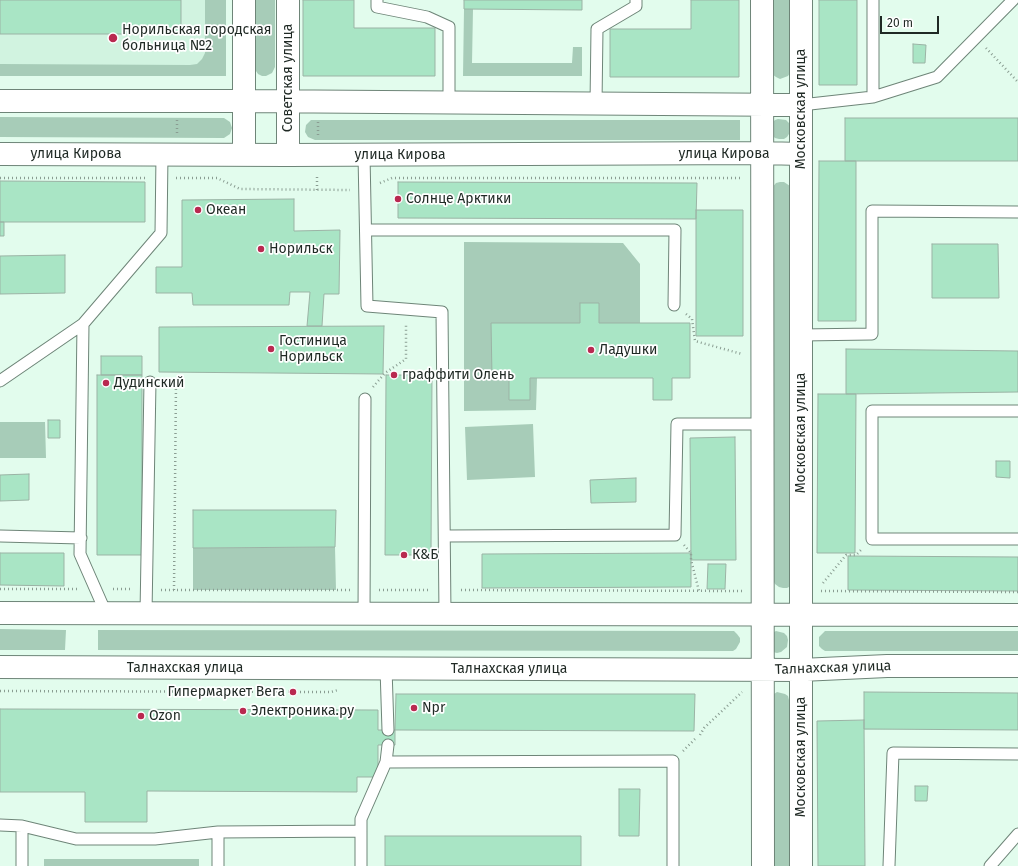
<!DOCTYPE html>
<meta charset="utf-8">
<style>
body{margin:0}
#map{position:relative;width:1018px;height:866px;overflow:hidden;background:#e2fced;font-family:"Fira Sans",sans-serif}
canvas{display:block}
.scale{position:absolute;left:880px;top:16px;width:59px;height:18px;box-sizing:border-box;border:2px solid #1f2924;border-top:0;padding-left:5px;font-size:12px;line-height:14px;white-space:nowrap;color:#1f2924;-webkit-text-stroke:3px #fff;paint-order:stroke}
</style>
<div id="map">
<canvas width="1018" height="866"></canvas>
<div class="scale">20 m</div>
</div>
<script>
const ctx = document.querySelector('canvas').getContext('2d');
ctx.lineJoin = 'round';
function paint(path, color) {
  ctx.fillStyle = color;
  ctx.fill(path, 'evenodd');
}
function poly(rows) {
  const path = new Path2D();
  for (const r of rows) {
    path.moveTo(r[0], r[1]);
    for (let i = 2; i < r.length; i += 2) path.lineTo(r[i], r[i + 1]);
  }
  return path;
}
function stroke(path, color, width, dash) {
  ctx.strokeStyle = color;
  ctx.lineWidth = width;
  ctx.lineCap = dash ? 'butt' : 'round';
  ctx.setLineDash(dash || []);
  ctx.stroke(path);
}
function drawText(font, color, halo, rows, align = 'center') {
  ctx.font = font + ' "Fira Sans",sans-serif';
  ctx.lineWidth = 3.5;
  ctx.setLineDash([]);
  ctx.textBaseline = 'middle';
  ctx.strokeStyle = halo;
  ctx.fillStyle = color;
  for (const [text, x, y, turn = 0] of rows) {
    ctx.save();
    ctx.translate(x, y);
    ctx.rotate((+turn || 0) * Math.PI / 180);
    ctx.textAlign = isNaN(turn) ? turn : align;
    if (halo) ctx.strokeText(text, 0, 0);
    ctx.fillText(text, 0, 0);
    ctx.restore();
  }
}
const built = poly([
 [0,0,226,0,226,76,0,76]
]);
const green = poly([
 [205,0,226,0,226,76,0,76,0,64,190,65,197,64,202,59,205,53],
 [255,0,275,0,275,67,272,73,266,76,262,76,258,74,256,71,255,67],
 [771,0,791,0,790,73,788,76,780,79,776,77,772,74],
 [464,9,473,9,472,63,572,63,573,47,582,47,582,76,463,76],
 [0,117,224,118,230,122,232,128,230,134,224,138,0,137],
 [778,119,786,120,789,123,790,126,791,130,789,134,787,137,784,139,779,139,775,138,772,135,772,123,775,120],
 [311,120,740,120,740,140,315,140,308,137,305,132,306,125],
 [780,182,784,182,790,186,791,586,787,588,783,588,779,587,775,584,773,580,771,189,776,183],
 [464,242,623,243,640,264,640,323,599,323,599,303,580,303,580,323,492,323,492,377,537,378,536,410,464,411],
 [0,422,45,422,46,458,0,458],
 [533,424,535,477,467,480,465,427],
 [335,547,336,590,193,590,193,548],
 [0,629,66,630,65,650,0,650],
 [98,630,730,631,734,631,737,634,740,638,740,642,736,649,733,651,729,651,98,650],
 [776,631,784,633,787,636,788,640,787,647,781,652,777,653,773,652,772,633],
 [825,631,1018,631,1018,651,825,651,822,649,819,646,819,637],
 [777,692,785,694,788,696,789,700,790,866,770,866,774,694],
 [44,859,199,859,199,866,44,866]
]);
const building = poly([
 [0,0,181,0,181,34,0,34,0,0],
 [303,0,354,0,354,28,435,28,435,76,303,76,303,0],
 [464,0,582,0,582,10,464,9,464,0],
 [691,0,739,0,739,77,610,77,610,29,691,29,691,0],
 [819,0,857,0,857,85,819,85,819,0],
 [913,44,926,45,925,63,913,63,913,44],
 [845,118,1018,118,1018,161,845,161,845,118],
 [819,161,856,161,856,321,818,321,819,161],
 [0,181,145,182,145,222,0,222,0,181],
 [398,182,697,183,696,219,398,218,398,182],
 [294,199,294,231,340,230,339,294,324,294,322,326,307,326,310,292,290,292,289,305,193,305,192,293,156,293,156,267,182,267,182,200,294,199],
 [696,210,743,210,743,336,696,336,696,210],
 [0,222,4,222,4,236,0,236,0,222],
 [932,244,998,244,999,298,932,298,932,244],
 [65,255,65,293,0,294,0,256,65,255],
 [580,303,599,303,599,323,690,323,690,378,672,378,672,400,653,400,653,378,530,378,530,400,509,400,509,377,492,377,491,323,580,323,580,303],
 [384,326,383,374,159,372,159,327,384,326],
 [846,349,1018,351,1018,392,846,394,846,349],
 [101,356,142,356,142,375,101,375,101,356],
 [97,375,142,375,142,555,97,555,97,375],
 [386,375,432,375,431,555,385,555,386,375],
 [818,394,856,394,855,553,817,553,818,394],
 [48,420,60,420,60,438,48,438,48,420],
 [735,437,736,560,691,560,690,438,735,437],
 [996,461,1010,461,1010,478,996,477,996,461],
 [29,474,29,500,0,501,0,475,29,474],
 [636,478,636,502,591,503,590,480,636,478],
 [193,510,336,510,335,547,193,548,193,510],
 [0,553,64,553,64,586,0,585,0,553],
 [691,553,691,587,482,588,482,554,691,553],
 [848,556,1018,557,1018,591,848,590,848,556],
 [708,564,726,564,725,589,707,589,708,564],
 [864,692,1018,693,1018,730,864,729,864,692],
 [396,694,695,694,694,731,395,730,396,694],
 [0,709,378,710,378,730,395,730,395,745,378,745,378,777,357,777,357,792,147,791,147,822,85,822,85,792,0,792,0,709],
 [864,720,865,866,818,866,817,721,864,720],
 [915,786,928,786,927,801,915,801,915,786],
 [619,789,640,789,639,836,619,836,619,789],
 [385,836,581,836,581,866,385,866,385,836]
]);
const path = poly([
 [986,48,1018,82],
 [177,120,177,135],
 [318,135,318,122],
 [0,178,147,178],
 [176,178,217,178,240,189,350,190],
 [380,183,392,178,742,178],
 [317,190,317,176],
 [686,314,692,319,695,341,742,354],
 [373,387,385,373,406,359,406,324],
 [684,545,691,553,691,560,699,591],
 [823,583,846,555,856,555,862,549],
 [0,589,80,589],
 [113,589,132,589],
 [161,590,350,590],
 [174,590,176,383],
 [379,590,430,590],
 [461,590,742,591],
 [821,591,1018,592],
 [0,691,331,692,338,690],
 [700,735,704,728,742,692],
 [683,751,695,739]
]);
const service = poly([
 [377,0,377,7,427,17,449,27,449,103],
 [873,97,873,0],
 [596,104,597,29,636,6,636,0],
 [801,105,873,97,937,77,1013,0],
 [364,155,367,306,442,312,445,614],
 [366,230,675,230,674,305],
 [83,324,80,554,106,613],
 [801,335,872,334,872,211,1018,212],
 [0,381,83,324,161,233,162,155],
 [1018,411,872,411,872,539,1018,539],
 [0,536,81,538],
 [445,536,675,535,677,424,762,424],
 [146,613,150,382],
 [364,614,365,399],
 [386,668,388,730],
 [386,762,673,761,673,866],
 [0,825,22,826,76,839,155,839,218,832,361,831],
 [22,826,22,866],
 [218,832,218,866],
 [361,866,361,819,386,762,388,745],
 [889,866,893,753,1018,754],
 [990,866,1018,834]
]);
const tertiary = poly([
 [288,0,288,155],
 [762,0,763,866],
 [801,0,801,866],
 [0,101,244,101,801,105],
 [0,154,288,155,762,153,801,154],
 [244,155,244,0],
 [0,613,1018,615],
 [0,667,801,670,887,666,1018,666]
]);
const markers = [
 [113,38,5,"#b92950"],
 [398,199,4,"#b92950"],
 [198,210,4,"#b92950"],
 [261,249,4,"#b92950"],
 [271,349,4,"#b92950"],
 [591,350,4,"#b92950"],
 [394,375,4,"#b92950"],
 [106,383,4,"#b92950"],
 [404,555,4,"#b92950"],
 [293,692,4,"#b92950"],
 [414,708,4,"#b92950"],
 [243,711,4,"#b92950"],
 [141,716,4,"#b92950"]
];
const poiNames = [
 ["Норильская городская",122,30],
 ["больница №2",122,46],
 ["Солнце Арктики",406,199],
 ["Океан",206,210],
 ["Норильск",269,249],
 ["Гостиница",279,341],
 ["Норильск",279,357],
 ["Ладушки",599,350],
 ["граффити Олень",402,375],
 ["Дудинский",114,383],
 ["К&Б",412,555],
 ["Гипермаркет Вега",285,692,"right"],
 ["Npr",422,708],
 ["Электроника.ру",251,711],
 ["Ozon",149,716]
];
const streetNames = [
 ["Советская улица",288,78,-90],
 ["Московская улица",801,109,-90],
 ["улица Кирова",76,154],
 ["улица Кирова",724,154],
 ["улица Кирова",400,155],
 ["Московская улица",801,433,-90],
 ["Талнахская улица",185,668],
 ["Талнахская улица",833,668,-2],
 ["Талнахская улица",509,669],
 ["Московская улица",801,757,-90]
];
paint(built, '#d1f3e0');
paint(green, '#a7ccb8');
paint(building, '#a9e5c5');
stroke(building, '#9bb3a5', 1);
stroke(service, '#6e8578', 13);
stroke(tertiary, '#6e8578', 24);
stroke(path, '#8a9d92', 2.5, [1, 3]);
stroke(service, '#fff', 11);
stroke(tertiary, '#fff', 22);
for (const [x, y, r, color] of markers) {
  const dot = new Path2D();
  dot.arc(x, y, r, 0, 2 * Math.PI);
  ctx.fillStyle = color;
  ctx.fill(dot);
  stroke(dot, '#fff', 1.5);
}
drawText('14px', '#1f2924', '#fff', poiNames, 'left');
drawText('14px', '#1f2924', '#fff', streetNames);
</script>
